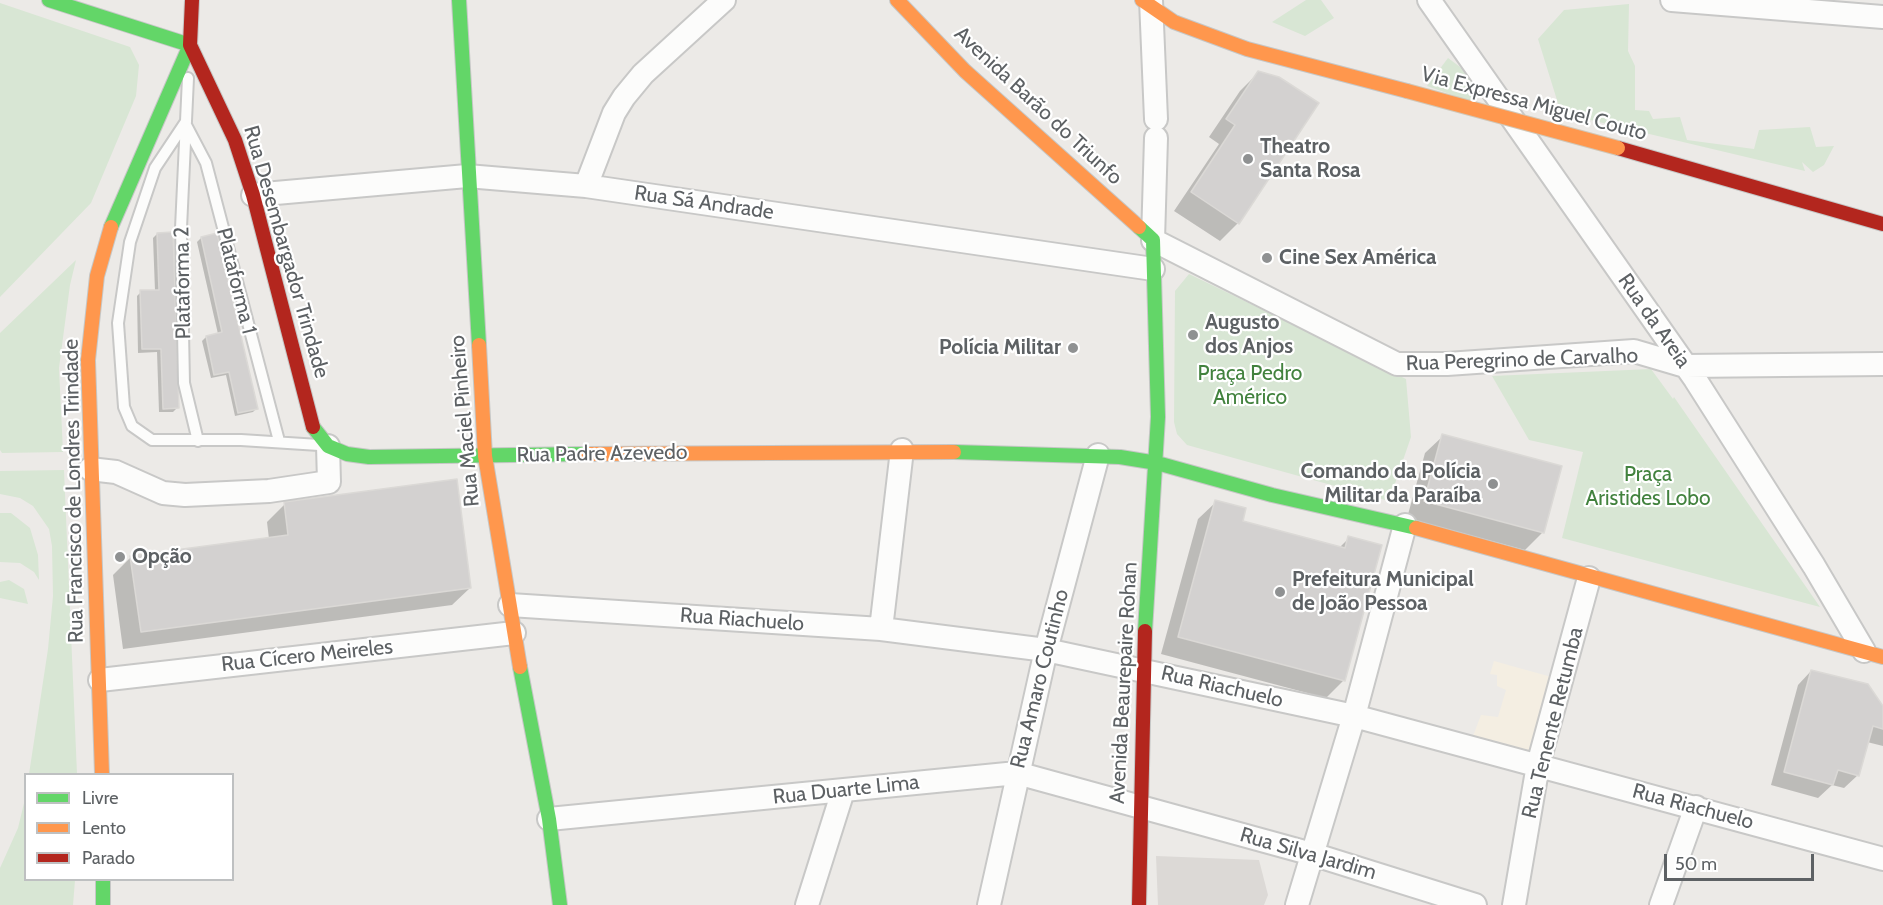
<!DOCTYPE html>
<meta charset="utf-8">
<style>
body{margin:0}
#map{position:relative;width:1883px;height:905px;overflow:hidden;background:#eceae7;font-family:Cabin,sans-serif}
canvas{display:block}
.legend{position:absolute;left:24px;top:773px;width:210px;height:108px;box-sizing:border-box;background:#fff;border:2px solid #bec0c1;margin:0;padding:8px 10px;list-style:none;font-size:18px;color:#5d6164}
.legend li{display:flex;align-items:center;gap:12px;height:30px}
.legend b{width:30px;border:2px solid #bec0c1}
.scale{position:absolute;left:1664px;top:854px;width:150px;height:27px;box-sizing:border-box;border:3px solid #5d6164;border-top:0;padding-left:8px;font-size:18px;line-height:21px;white-space:nowrap;color:#5d6164;-webkit-text-stroke:4px #fff;paint-order:stroke}
</style>
<div id="map">
<canvas width="1883" height="905"></canvas>
<ul class="legend">
<li><b style="height:8px;background:#63d668"></b>Livre</li>
<li><b style="height:8px;background:#ff974d"></b>Lento</li>
<li><b style="height:8px;background:#b3261e"></b>Parado</li>
</ul>
<div class="scale">50 m</div>
</div>
<script>
const ctx = document.querySelector('canvas').getContext('2d');
ctx.lineJoin = 'round';
function paint(path, color) {
  ctx.fillStyle = color;
  ctx.fill(path, 'evenodd');
}
function poly(rows) {
  const path = new Path2D();
  for (const r of rows) {
    path.moveTo(r[0], r[1]);
    for (let i = 2; i < r.length; i += 2) path.lineTo(r[i], r[i + 1]);
  }
  return path;
}
function stroke(path, color, width, dash) {
  ctx.strokeStyle = color;
  ctx.lineWidth = width;
  ctx.lineCap = dash ? 'butt' : 'round';
  ctx.setLineDash(dash || []);
  ctx.stroke(path);
}
function drawText(font, color, halo, rows, align = 'center') {
  ctx.font = font + ' Cabin,sans-serif';
  ctx.lineWidth = 4.5;
  ctx.setLineDash([]);
  ctx.textBaseline = 'middle';
  ctx.strokeStyle = halo;
  ctx.fillStyle = color;
  for (const [text, x, y, turn = 0] of rows) {
    ctx.save();
    ctx.translate(x, y);
    ctx.rotate((+turn || 0) * Math.PI / 180);
    ctx.textAlign = isNaN(turn) ? turn : align;
    if (halo) ctx.strokeText(text, 0, 0);
    ctx.fillText(text, 0, 0);
    ctx.restore();
  }
}
const commercial = poly([
 [1494,661,1555,678,1537,754,1473,736,1481,715,1498,717,1506,690,1497,686,1497,675,1490,674]
]);
const education = poly([
 [1156,856,1259,860,1268,895,1264,905,1158,905]
]);
const green = poly([
 [1306,0,1321,0,1334,18,1305,36,1272,22],
 [0,3,130,47,139,65,136,96,91,203,0,297],
 [1629,4,1628,51,1635,66,1635,110,1649,111,1653,119,1680,117,1687,140,1754,149,1759,130,1810,127,1816,147,1834,146,1824,165,1813,172,1802,162,1805,171,1561,113,1538,39,1564,10],
 [1448,58,1483,84,1475,103,1427,86],
 [76,260,70,285,59,368,63,452,2,453,0,450,0,333],
 [1189,274,1406,379,1411,437,1389,501,1187,445,1177,434,1174,422,1175,291],
 [1651,369,1673,399,1674,397,1820,607,1562,538,1583,452,1529,440,1492,376],
 [64,470,77,774,29,774,48,649,53,596,52,546,49,529,33,506,20,498,0,494,0,471],
 [0,513,11,513,30,528,38,555,39,580,34,572,20,563,0,562],
 [9,580,24,589,28,604,0,598,0,582],
 [25,799,26,880,75,880,73,905,0,905,0,868,18,828]
]);
const shadow = poly([
 [1258,73,1238,223,1220,241,1174,211,1219,144,1209,137,1240,91],
 [157,234,177,408,173,412,159,412,157,352,138,353,137,296,141,292,155,291,153,238],
 [201,238,257,408,253,412,235,416,226,375,211,378,202,341,206,337,218,334,197,242],
 [1443,436,1543,532,1525,550,1407,518,1425,453],
 [1216,502,1241,522,1339,548,1349,538,1344,680,1326,698,1161,654,1198,519],
 [285,504,470,588,452,605,123,649,113,575,131,557,269,539,267,522],
 [1811,671,1883,709,1883,746,1867,742,1858,775,1844,788,1832,785,1818,798,1771,785,1798,685]
]);
const building = poly([
 [1258,71,1279,77,1319,103,1239,224,1191,192,1235,125,1226,119,1258,71],
 [173,232,179,408,163,409,161,349,142,349,140,290,159,290,157,233,173,232],
 [217,233,258,409,238,413,229,372,214,375,206,336,222,332,201,237,217,233],
 [1442,434,1562,466,1544,533,1424,501,1442,434],
 [457,479,471,588,141,632,130,556,288,535,284,502,457,479],
 [1215,500,1246,508,1243,521,1345,548,1348,536,1382,545,1345,681,1178,637,1215,500],
 [1811,670,1868,684,1883,706,1883,729,1873,726,1859,776,1838,770,1833,785,1784,772,1811,670]
]);
const lane = poly([
 [188,78,181,228,184,383,198,441],
 [185,123,155,168,130,242,118,323,124,407,132,426,152,440,241,440,319,445],
 [185,123,206,163,279,441]
]);
const street = poly([
 [1151,0,1156,119],
 [1429,0,1695,379,1814,566,1864,651],
 [1672,0,1883,17],
 [1156,138,1153,240,1397,364,1447,364,1634,351,1685,366,1883,364],
 [586,186,614,113,624,97,643,74,724,0],
 [253,195,467,176,586,186,1153,269],
 [90,469,116,472,163,493,185,495,269,491,329,482,328,446],
 [510,605,881,629,1046,650,1354,716,1883,859],
 [881,629,902,450],
 [100,680,514,633],
 [549,819,1017,773,1312,854,1475,905],
 [807,905,843,791],
 [989,905,1046,650,1098,455],
 [1297,905,1354,716,1405,525],
 [1514,905,1538,765,1589,578],
 [1661,905,1696,807]
]);
const fast = poly([
 [49,0,190,45,111,227],
 [459,0,479,345],
 [1139,227,1153,240,1158,417,1145,631],
 [313,427,328,446,347,454,369,457,586,454],
 [954,452,1120,457,1157,463,1272,495,1416,528],
 [520,667,549,819,560,905],
 [103,880,103,905]
]);
const slow = poly([
 [897,0,965,71,1139,227],
 [1142,0,1174,22,1247,49,1407,91],
 [479,345,485,456,520,667],
 [586,454,954,452],
 [1416,528,1883,657],
 [102,774,88,360,97,276,111,227]
]);
const jam = poly([
 [192,0,190,45,235,140,253,195,313,427],
 [1618,148,1883,224],
 [1139,905,1145,631]
]);
const slowBridge = poly([
 [1407,91,1618,148]
]);
const markers = [
 [1248,159,6,"#8f9192"],
 [1267,258,6,"#8f9192"],
 [1193,335,6,"#8f9192"],
 [1073,348,6,"#8f9192"],
 [1493,484,6,"#8f9192"],
 [120,557,6,"#8f9192"],
 [1280,592,6,"#8f9192"]
];
const streetNames = [
 ["Via Expressa Miguel Couto",1534,104,15],
 ["Avenida Barão do Triunfo",1038,106,43],
 ["Rua Sá Andrade",704,203,8],
 ["Rua Desembargador Trindade",286,252,74],
 ["Plataforma 1",236,281,76],
 ["Plataforma 2",183,283,-91],
 ["Rua da Areia",1654,321,55],
 ["Rua Peregrino de Carvalho",1522,360,-2],
 ["Rua Maciel Pinheiro",465,421,-95],
 ["Rua Padre Azevedo",602,454,-1],
 ["Rua Francisco de Londres Trindade",74,491,-91],
 ["Rua Riachuelo",742,620,4],
 ["Rua Cícero Meireles",307,656,-6],
 ["Rua Amaro Coutinho",1040,679,-76],
 ["Avenida Beaurepaire Rohan",1124,683,-87],
 ["Rua Riachuelo",1222,687,13],
 ["Rua Tenente Retumba",1553,723,-76],
 ["Rua Duarte Lima",846,790,-6],
 ["Rua Riachuelo",1693,807,15],
 ["Rua Silva Jardim",1308,854,16]
];
const poiNames = [
 ["Theatro",1260,147],
 ["Santa Rosa",1260,171],
 ["Cine Sex América",1279,258],
 ["Augusto",1205,323],
 ["dos Anjos",1205,347],
 ["Polícia Militar",1061,348,"right"],
 ["Comando da Polícia",1481,472,"right"],
 ["Militar da Paraíba",1481,496,"right"],
 ["Opção",132,557],
 ["Prefeitura Municipal",1292,580],
 ["de João Pessoa",1292,604]
];
const parkNames = [
 ["Praça Pedro",1250,374],
 ["Américo",1250,398],
 ["Praça",1648,475],
 ["Aristides Lobo",1648,499]
];
paint(commercial, '#f4eee2');
paint(education, '#dcd9d6');
paint(green, '#d8e6d4');
paint(shadow, '#0003');
paint(building, '#d3d1d0');
stroke(building, '#dbd9d6', 1.5);
stroke(lane, '#c8c8c7', 14);
stroke(street, '#c8c8c7', 26);
stroke(fast, '#c6c7c6', 16);
stroke(slow, '#c6c7c6', 16);
stroke(jam, '#c6c7c6', 16);
stroke(lane, '#fcfcfb', 10);
stroke(street, '#fcfcfb', 22);
stroke(fast, '#63d668', 14);
stroke(slow, '#ff974d', 14);
stroke(jam, '#b3261e', 14);
stroke(slowBridge, '#d1c7b7', 16, []);
stroke(slowBridge, '#ff974d', 14);
for (const [x, y, r, color] of markers) {
  const dot = new Path2D();
  dot.arc(x, y, r, 0, 2 * Math.PI);
  ctx.fillStyle = color;
  ctx.fill(dot);
  stroke(dot, '#fff', 2);
}
drawText('21px', '#5d6164', '#fff', streetNames);
drawText('bold 21px', '#5d6164', '#fff', poiNames, 'left');
drawText('21px', '#42823e', '#fff', parkNames);
</script>
